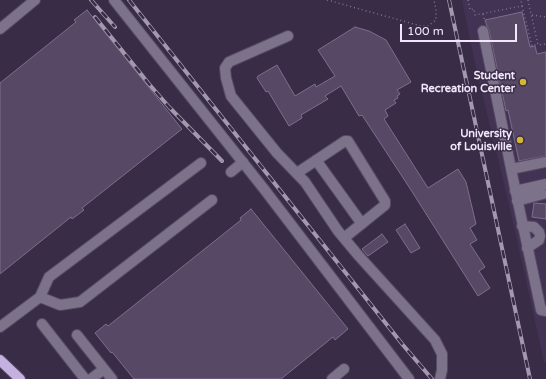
<!DOCTYPE html>
<style>
body{margin:0}
#map{position:relative;width:546px;height:379px;overflow:hidden;background:#392c47;font-family:"Varela Round",sans-serif}
canvas{display:block}
.scale{position:absolute;left:400px;top:24px;width:117px;height:18px;box-sizing:border-box;border:2px solid #f0e8fa;border-top:0;padding-left:5px;font-size:12px;line-height:14px;white-space:nowrap;color:#f0e8fa;-webkit-text-stroke:3px #392c47;paint-order:stroke}
</style>
<div id="map">
<canvas width="546" height="379"></canvas>
<div class="scale">100 m</div>
</div>
<script>
const ctx = document.querySelector('canvas').getContext('2d');
ctx.lineJoin = 'round';
function paint(path, color) {
  ctx.fillStyle = color;
  ctx.fill(path, 'evenodd');
}
function poly(rows) {
  const path = new Path2D();
  for (const r of rows) {
    path.moveTo(r[0], r[1]);
    for (let i = 2; i < r.length; i += 2) path.lineTo(r[i], r[i + 1]);
  }
  return path;
}
function stroke(path, color, width, dash) {
  ctx.strokeStyle = color;
  ctx.lineWidth = width;
  ctx.lineCap = dash ? 'butt' : 'round';
  ctx.setLineDash(dash || []);
  ctx.stroke(path);
}
function drawText(font, color, halo, rows, align = 'center') {
  ctx.font = font + ' "Varela Round",sans-serif';
  ctx.lineWidth = 3;
  ctx.setLineDash([]);
  ctx.textBaseline = 'middle';
  ctx.strokeStyle = halo;
  ctx.fillStyle = color;
  for (const [text, x, y, turn = 0] of rows) {
    ctx.save();
    ctx.translate(x, y);
    ctx.rotate((+turn || 0) * Math.PI / 180);
    ctx.textAlign = isNaN(turn) ? turn : align;
    if (halo) ctx.strokeText(text, 0, 0);
    ctx.fillText(text, 0, 0);
    ctx.restore();
  }
}
const built = poly([
 [462,0,546,0,546,363,544,362,511,213,476,68]
]);
const building = poly([
 [87,10,182,129,82,208,84,210,72,219,71,217,0,274,0,83,76,22,74,20,87,10],
 [522,12,530,47,535,46,537,54,546,52,546,156,519,161,508,110,506,111,489,30,487,26,485,20,522,12],
 [355,27,369,31,386,40,411,82,397,90,400,94,397,96,398,98,394,100,396,103,385,110,388,116,384,119,428,188,458,169,466,182,476,224,470,228,477,240,470,244,485,267,479,271,490,288,478,296,411,190,362,115,359,116,341,86,325,96,328,99,301,115,302,118,289,126,268,91,266,92,257,78,258,76,277,65,295,96,315,84,316,87,335,76,318,50,355,27],
 [534,203,546,204,546,219,532,217,534,203],
 [251,209,348,329,335,340,333,337,281,379,134,379,112,352,111,353,95,333,106,324,108,326,241,220,240,218,251,209],
 [405,224,420,248,411,253,396,230,405,224],
 [382,234,388,242,368,256,362,249,382,234]
]);
const path = poly([
 [327,0,421,26,428,26,436,20,436,10,434,0],
 [468,0,470,10,474,9,475,15,522,6,521,0],
 [528,0,538,45,546,44],
 [522,6,532,46,538,44],
 [483,14,485,22],
 [532,15,546,17]
]);
const minor = poly([
 [114,0,264,189,409,379],
 [0,29,35,0],
 [483,31,516,193,541,310,546,311],
 [288,36,229,62,225,68,226,78,231,96,277,153,305,182,338,231,358,255,435,340,442,354,442,370,440,379],
 [316,160,362,224],
 [511,169,546,162],
 [231,172,243,162],
 [297,173,345,141,348,141,385,201,385,205,344,238],
 [515,191,546,184],
 [517,201,543,194],
 [522,226,534,227,539,232,540,236,539,240,527,248],
 [40,297,60,305,80,302,212,200],
 [42,324,85,379],
 [0,327,40,297,49,277,201,163],
 [77,335,104,369,91,379],
 [104,369,112,379],
 [332,379,344,369]
]);
const major = poly([
 [0,360,20,379]
]);
const rail = poly([
 [91,0,115,27],
 [129,0,403,345,432,379],
 [449,0,530,379],
 [95,17,149,84,169,107,222,161]
]);
const markers = [
 [523,82,4,"#d4b635"],
 [520,140,4,"#d4b635"]
];
const poiNames = [
 ["Student",515,76],
 ["Recreation Center",515,89],
 ["University",512,134],
 ["of Louisville",512,147]
];
paint(built, '#423254');
paint(building, '#574966');
stroke(building, '#7c6e8d', 1);
stroke(minor, '#564a64', 12);
stroke(major, '#564a64', 12);
stroke(path, '#81768d', 1.5, [1, 3]);
stroke(minor, '#7c7289', 10);
stroke(major, '#c5b1df', 10);
stroke(rail, '#a399af', 4);
stroke(rail, '#392c47', 2.5, [8]);
for (const [x, y, r, color] of markers) {
  const dot = new Path2D();
  dot.arc(x, y, r, 0, 2 * Math.PI);
  ctx.fillStyle = color;
  ctx.fill(dot);
  stroke(dot, '#392c47', 1.5);
}
drawText('bold 11px', '#f0e8fa', '#392c47', poiNames, 'right');
</script>
